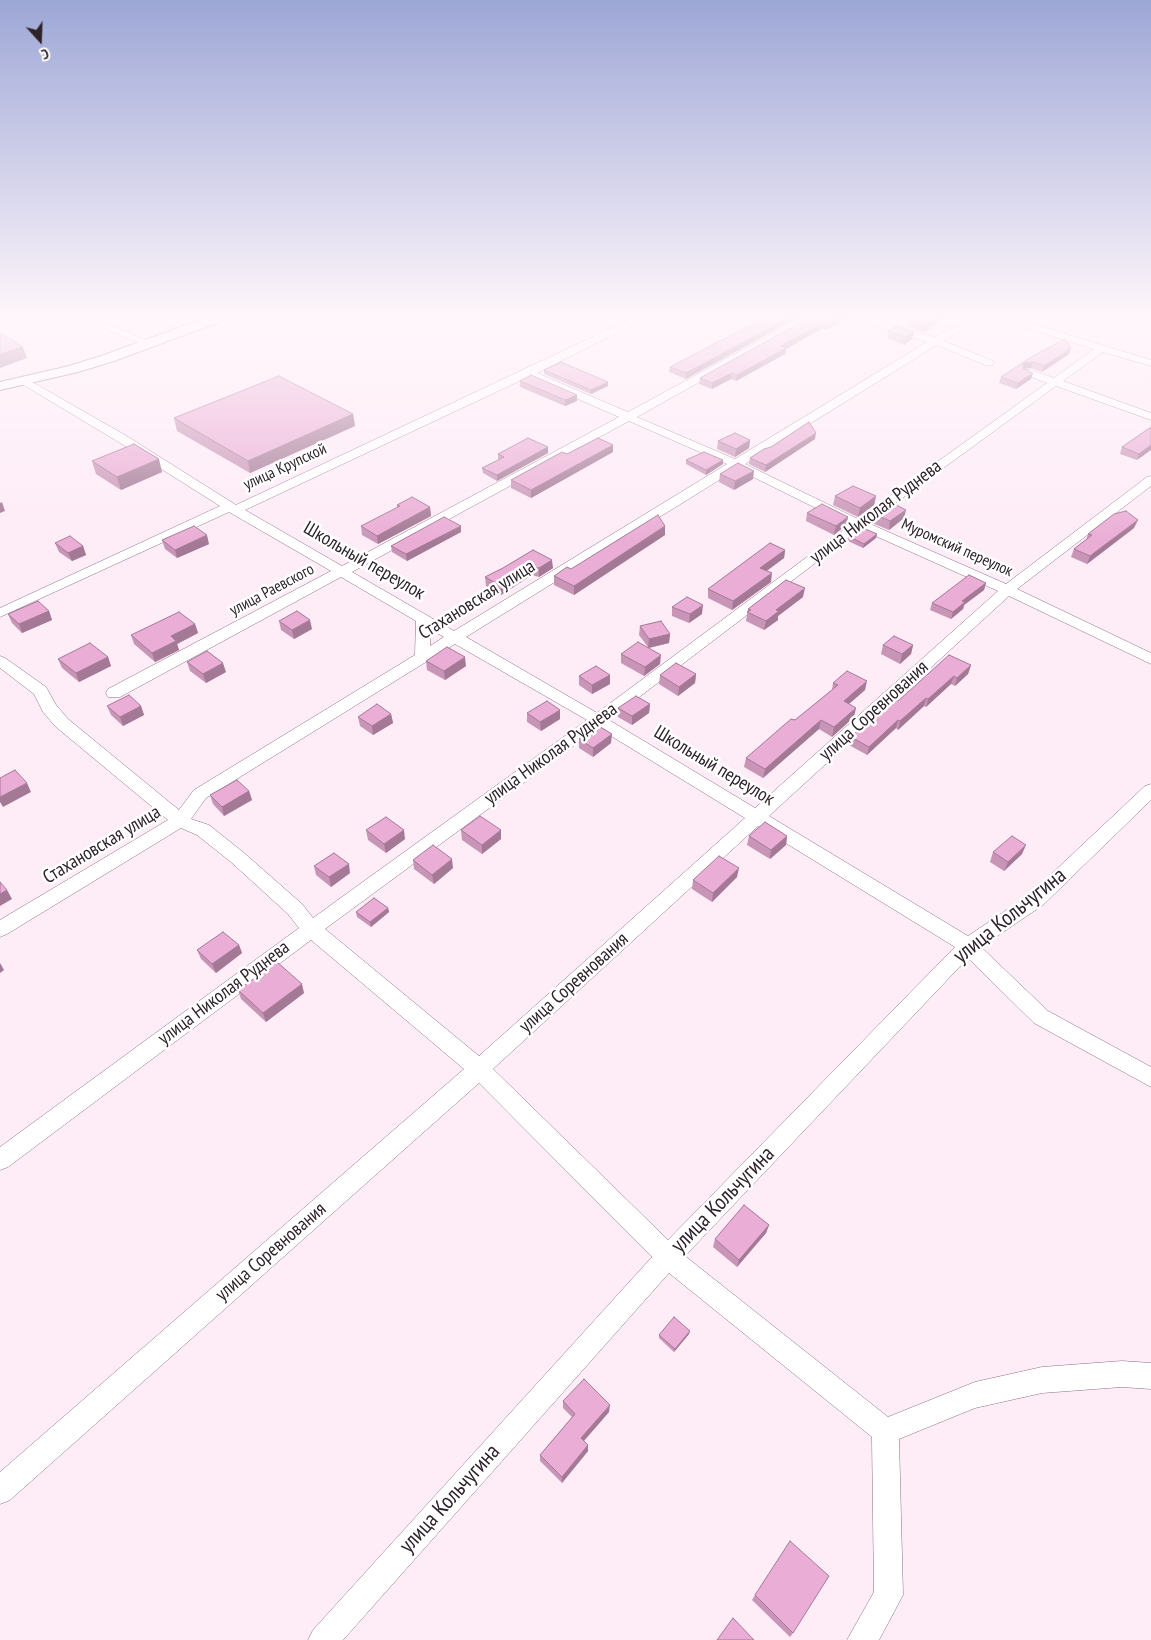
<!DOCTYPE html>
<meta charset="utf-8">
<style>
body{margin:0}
#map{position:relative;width:1151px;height:1640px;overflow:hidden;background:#feecf7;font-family:"PT Sans Narrow",sans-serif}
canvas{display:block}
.north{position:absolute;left:15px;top:15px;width:50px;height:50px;-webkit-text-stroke:4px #fff;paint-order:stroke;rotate:160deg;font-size:14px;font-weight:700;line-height:20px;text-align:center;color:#2e232a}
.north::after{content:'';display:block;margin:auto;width:18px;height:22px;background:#2e232a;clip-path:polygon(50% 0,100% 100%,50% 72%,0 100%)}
</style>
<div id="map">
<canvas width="1151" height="1640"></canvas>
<div class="north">С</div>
</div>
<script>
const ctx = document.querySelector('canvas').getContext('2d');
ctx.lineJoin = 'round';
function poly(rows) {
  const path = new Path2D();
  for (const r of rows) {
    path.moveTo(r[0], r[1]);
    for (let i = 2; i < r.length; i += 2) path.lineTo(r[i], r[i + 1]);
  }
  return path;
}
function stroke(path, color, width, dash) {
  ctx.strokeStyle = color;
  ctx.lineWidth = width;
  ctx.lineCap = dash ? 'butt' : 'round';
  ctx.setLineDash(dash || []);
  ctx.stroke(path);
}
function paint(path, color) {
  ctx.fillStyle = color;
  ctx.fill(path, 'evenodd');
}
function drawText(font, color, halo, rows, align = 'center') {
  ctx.font = font + ' "PT Sans Narrow",sans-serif';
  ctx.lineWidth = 5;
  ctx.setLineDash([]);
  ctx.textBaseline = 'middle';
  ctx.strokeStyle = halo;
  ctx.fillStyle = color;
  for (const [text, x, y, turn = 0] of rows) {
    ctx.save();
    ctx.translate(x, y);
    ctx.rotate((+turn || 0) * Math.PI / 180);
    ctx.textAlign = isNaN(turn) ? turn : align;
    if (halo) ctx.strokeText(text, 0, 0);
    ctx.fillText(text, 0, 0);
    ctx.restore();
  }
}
const minor = poly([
 [72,315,86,315,153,343,152,345,144,345,72,315],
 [639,315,652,315,537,373,628,412,807,315,819,315,637,417,735,459,927,342,846,317,845,315,860,315,935,337,976,315,988,315,944,341,993,361,994,363,993,365,985,365,937,345,745,464,858,519,1047,383,1023,374,1022,372,1023,370,1031,370,1054,378,1094,349,990,317,989,315,1004,315,1151,360,1151,366,1103,352,1063,381,1151,413,1151,420,1056,386,868,523,1006,584,1147,477,1151,476,1151,486,1017,589,1151,653,1151,664,1009,596,769,816,968,936,1029,895,1145,786,1151,784,1151,800,1043,905,981,947,1048,1011,1151,1067,1151,1087,1034,1023,968,958,685,1256,888,1417,975,1382,1042,1367,1122,1361,1151,1363,1151,1389,1122,1387,1042,1393,975,1408,899,1439,903,1595,879,1640,847,1640,874,1592,872,1437,669,1273,343,1640,308,1640,313,1630,652,1257,479,1083,10,1500,0,1504,0,1472,464,1069,311,940,8,1167,0,1170,0,1147,299,928,288,914,231,862,197,835,181,828,7,934,0,937,0,920,168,820,56,727,43,712,34,694,0,668,0,656,5,658,46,687,56,705,68,719,179,810,194,790,415,655,416,621,341,577,120,697,108,697,106,693,108,689,331,571,229,512,0,617,0,608,220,506,117,441,17,381,19,379,27,379,125,435,236,505,639,315],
 [528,377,619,417,342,566,245,510,528,377],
 [629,421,727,464,454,631,352,572,629,421],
 [737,469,850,525,597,713,466,637,737,469],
 [860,529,998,591,755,808,609,720,860,529],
 [430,629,444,637,430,646,430,629],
 [455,644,587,720,313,918,302,904,243,852,209,825,191,819,206,798,455,644],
 [598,728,745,818,479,1056,325,929,598,728],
 [758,826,955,947,668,1240,493,1069,758,826]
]);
const tertiary = poly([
 [213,315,231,315,230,318,114,361,78,372,0,390,0,382,69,366,104,355,213,315]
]);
const wall = poly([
 [770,315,686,379,669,372,670,367],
 [814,315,846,319,826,330,823,328,786,349,785,354,736,381,731,379,712,389,699,384,700,378],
 [909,319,940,321,924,332,907,327],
 [888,331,912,339,904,345,887,338],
 [1069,354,1042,372,1031,368,1024,369,1031,379,1016,389,999,383,1001,377,1033,356],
 [544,370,608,382,608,386,591,394,544,374],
 [520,381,577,401,565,406,520,387],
 [353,414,355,426,250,473,177,431,174,418],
 [1151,427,1137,460,1120,454,1122,447],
 [815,439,765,472,749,464,750,458,771,447],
 [750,440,749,448,735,457,717,449,718,441],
 [548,447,548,453,497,481,483,473,482,468,498,460,498,454],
 [613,452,531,498,511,488,511,480,567,454],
 [686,460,723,460,723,464,706,475,686,464],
 [92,461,162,472,121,490,96,474],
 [720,474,753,479,734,490,719,482],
 [835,496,876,496,874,505,858,517,833,505],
 [397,505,430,507,431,516,378,544,362,535,361,526,397,508],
 [807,513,848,517,846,525,834,535,806,521],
 [874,514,904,518,889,530,872,523],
 [461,526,461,532,407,561,392,552,391,546],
 [1134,528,1087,564,1071,557,1074,549,1086,540,1088,534],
 [877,534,876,538,863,548,848,541,848,536],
 [665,535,574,595,554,585,554,576],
 [162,540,209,544,177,558,165,549],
 [55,543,83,546,86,555,72,561,59,552],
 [533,550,553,568,539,577,532,575,501,595,486,586,485,577,503,568],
 [785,550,784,558,767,571,771,582,732,610,708,598,708,589],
 [986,583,984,590,964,605,963,609,951,619,930,610,932,603],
 [803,597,778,616,778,620,764,630,746,621,748,609],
 [672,607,702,614,689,623,672,616],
 [49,611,52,620,22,633,12,623,8,614],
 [279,621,312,629,294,639,281,630],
 [195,624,198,633,177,644,179,650,155,662,134,644,131,635],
 [640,626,670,634,669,643,649,648,660,664,644,676,621,663,621,654,648,647,639,635],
 [883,645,913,645,911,654,900,664,881,654],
 [108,657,111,666,79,682,62,668,58,659],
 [426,661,466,666,445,680,427,670],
 [187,662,226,672,206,683,190,671],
 [971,665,968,674,955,686,951,684,926,707,924,706,898,730,896,728,867,755,849,745,851,737,898,701],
 [696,674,695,683,678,696,659,684,660,675],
 [610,675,610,684,592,694,579,685,579,676],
 [833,683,865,690,849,704,854,717,832,737,819,729,763,778,744,767,746,758,795,720,832,690],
 [650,704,649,713,632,725,618,717,618,708],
 [107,706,141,706,144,715,123,726,111,715],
 [527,713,560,719,541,731,527,722],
 [391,714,393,723,373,735,360,726,358,717],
 [579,739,611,743,593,757,579,748],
 [249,791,252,800,224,816,213,804,210,795],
 [366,830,405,839,386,853,368,840],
 [461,830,501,830,501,839,482,854,462,840],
 [749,836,787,836,786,845,770,859,747,845],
 [993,852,1022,854,1004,871,990,862],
 [413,860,453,868,434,884,414,869],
 [314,866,350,873,331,887,316,875],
 [737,877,712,902,692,889,693,880],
 [388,908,389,912,371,927,357,917,356,912],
 [239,945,242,953,216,973,201,959,197,950],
 [238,990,304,993,266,1022,241,999],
 [769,1225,766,1233,737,1267,713,1247,715,1239],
 [689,1334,674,1352,659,1338,659,1335],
 [563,1401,609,1412,584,1441,588,1445,588,1451,562,1483,540,1461,540,1455,572,1417,563,1408],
 [755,1595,793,1633,790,1637,752,1600]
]);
const shadedWall = poly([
 [794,315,803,315,686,379,686,373],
 [844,315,847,315,846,319,826,330,827,324],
 [940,315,942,315,940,321,924,332,926,324],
 [824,323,823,328,786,349,785,354,736,381,737,375,780,346],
 [914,332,912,339,904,345,906,337],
 [23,347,27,358,0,368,0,354],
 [1071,348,1069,354,1042,372,1044,366],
 [1033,362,1031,368,1021,369,1023,363],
 [732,373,731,379,712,389,712,383],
 [1033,373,1031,379,1016,389,1018,383],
 [608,382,608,386,591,394,591,390],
 [577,395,577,401,565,406,565,400],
 [353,414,355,426,250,473,248,461],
 [816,433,815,439,765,472,766,465],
 [750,440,749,448,735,457,736,449],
 [613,445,613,452,531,498,531,490],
 [1151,445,1151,450,1137,460,1139,454],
 [548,447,548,453,497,481,497,475],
 [159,459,162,472,121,490,117,477],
 [723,460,723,464,706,475,706,470],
 [754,471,753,479,734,490,735,481],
 [876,496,874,505,858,517,860,508],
 [2,502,5,511,0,513,0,503],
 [430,507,431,516,378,544,377,536],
 [906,510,904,518,889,530,890,521],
 [848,517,846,525,834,535,836,526],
 [1138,520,1134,528,1087,564,1090,556],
 [461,526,461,532,407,561,406,554],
 [665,526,665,535,574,595,574,586],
 [877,534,876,538,863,548,864,544],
 [207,535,209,544,177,558,175,550],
 [83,546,86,555,72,561,68,553],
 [785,550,784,558,759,576,760,568],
 [552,560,553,568,539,577,539,568],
 [532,567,532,575,501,595,501,586],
 [772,573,771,582,732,610,733,601],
 [986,583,984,590,964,605,963,609,951,619,953,612,962,601],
 [805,588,803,597,778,616,778,620,764,630,766,621,776,610],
 [703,605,702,614,689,623,690,614],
 [49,611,52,620,22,633,19,624],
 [310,620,312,629,294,639,292,630],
 [195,624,198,633,177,644,179,650,155,662,152,653,171,636],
 [670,634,669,643,648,648,649,639],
 [913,645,911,654,900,664,902,654],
 [661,655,660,664,644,676,645,667],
 [108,657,111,666,79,682,76,673],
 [465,657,466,666,445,680,444,671],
 [223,663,226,672,206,683,203,674],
 [971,665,968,674,955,686,957,678],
 [696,674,695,683,678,696,679,687],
 [610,675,610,684,592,694,592,685],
 [954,676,951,684,926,707,928,699],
 [867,681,865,690,842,710,844,701],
 [926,698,924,706,898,730,900,721],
 [650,704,649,713,632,725,632,716],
 [141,706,144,715,123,726,120,717],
 [856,708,854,717,832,737,834,727],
 [560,710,560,719,541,731,540,722],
 [391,714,393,723,373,735,372,726],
 [821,720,819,729,763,778,765,769],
 [898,720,896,728,867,755,869,747],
 [612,734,611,743,593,757,593,748],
 [27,783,31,792,3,807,0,802,0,797],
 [249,791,252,800,224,816,222,807],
 [404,830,405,839,386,853,384,844],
 [501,830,501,839,482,854,482,845],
 [787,836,786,845,770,859,771,850],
 [1026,845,1022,854,1004,871,1008,862],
 [452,859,453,868,434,884,432,875],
 [349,864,350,873,331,887,329,877],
 [739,868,737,877,712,902,713,893],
 [7,890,12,899,0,906,0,894],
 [388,908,389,912,371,927,370,922],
 [239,945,242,953,216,973,212,964],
 [0,963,4,970,0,973],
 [302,984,304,993,266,1022,263,1013],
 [769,1225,766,1233,737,1267,739,1260],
 [690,1331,689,1334,674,1352,675,1349],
 [610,1405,609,1412,581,1444,581,1438],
 [588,1445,588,1451,562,1483,562,1477]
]);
const building = poly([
 [770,315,794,315,686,373,670,367,770,315],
 [814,315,844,315,827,324,824,323,780,346,786,348,737,375,732,373,712,383,700,378,814,315],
 [917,315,940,315,926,324,909,319,917,315],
 [896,326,914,332,906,337,888,331,896,326],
 [0,333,23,347,0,354,0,333],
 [1065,339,1071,348,1044,366,1033,362,1023,363,1023,369,1033,373,1018,383,1001,377,1033,356,1065,339],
 [561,362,608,382,591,390,544,370,561,362],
 [531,375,577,395,565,400,520,381,531,375],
 [279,376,353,414,248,461,174,418,279,376],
 [809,422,816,433,766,465,750,458,764,449,771,447,809,422],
 [1151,427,1151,445,1139,454,1122,447,1151,427],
 [735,433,750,440,736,449,718,441,735,433],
 [528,438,548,447,497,475,482,468,504,457,498,454,528,438],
 [598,438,613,445,531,490,511,480,562,452,567,454,598,438],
 [134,444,159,459,117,477,92,461,134,444],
 [704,452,723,460,706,470,686,460,704,452],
 [738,463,754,471,735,481,720,474,738,463],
 [853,486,876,496,860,508,835,496,853,486],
 [412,497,430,507,377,536,361,526,400,506,397,505,412,497],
 [890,502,906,510,890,521,874,514,890,502],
 [822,504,848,517,836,526,807,513,822,504],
 [1126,511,1138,520,1090,556,1074,549,1092,535,1088,534,1114,514,1126,511],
 [658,515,665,526,574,586,554,576,567,567,571,569,658,515],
 [444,517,461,526,406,554,391,546,444,517],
 [194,526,207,535,175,550,162,540,194,526],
 [861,527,877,534,864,544,848,536,861,527],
 [70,536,83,546,68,553,55,543,70,536],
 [770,543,785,550,760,568,772,573,733,601,708,589,770,543],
 [533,550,552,560,539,568,532,567,501,586,485,577,503,568,533,550],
 [969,575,986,583,962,601,965,602,953,612,932,603,969,575],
 [786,580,805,588,776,610,779,611,766,621,747,612,751,610,748,609,786,580],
 [687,597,703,605,690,614,672,607,687,597],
 [38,601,49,611,19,624,8,614,38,601],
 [297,611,310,620,292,630,279,621,297,611],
 [179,612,195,624,171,636,176,641,152,653,131,635,179,612],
 [661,621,670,634,649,639,640,626,661,621],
 [894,636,913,645,902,654,883,645,894,636],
 [638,642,661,655,645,667,621,654,638,642],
 [90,643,108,657,76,673,58,659,90,643],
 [447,647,465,657,444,671,426,661,447,647],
 [207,651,223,663,203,674,187,662,207,651],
 [949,655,971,665,957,678,954,676,928,699,926,698,900,721,898,720,869,747,851,737,893,698,898,701,949,655],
 [676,663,696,674,679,687,660,675,676,663],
 [596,666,610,675,592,685,579,676,596,666],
 [847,671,867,681,844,701,856,708,834,727,821,720,765,769,746,758,791,719,795,720,838,685,833,683,847,671],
 [129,695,141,706,120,717,107,706,129,695],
 [636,696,650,704,632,716,618,708,636,696],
 [547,701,560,710,540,722,527,713,547,701],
 [377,704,391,714,372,726,358,717,377,704],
 [597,725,612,734,593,748,579,739,597,725],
 [15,770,27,783,0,797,0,778,15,770],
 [237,780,249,791,222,807,210,795,237,780],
 [480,816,501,830,482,845,461,830,480,816],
 [386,817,404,830,384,844,366,830,386,817],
 [765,822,787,836,771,850,749,836,765,822],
 [1012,836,1026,845,1008,862,993,852,1012,836],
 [433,845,452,859,432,875,413,860,433,845],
 [334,853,349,864,329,877,314,866,334,853],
 [719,856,739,868,713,893,693,880,719,856],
 [0,882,7,890,0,894,0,882],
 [374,898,388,908,370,922,356,912,374,898],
 [223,932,239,945,212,964,197,950,223,932],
 [277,962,302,984,263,1013,238,990,277,962],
 [744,1205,769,1225,739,1260,715,1239,744,1205],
 [674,1317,690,1331,675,1349,659,1335,674,1317],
 [584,1379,610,1405,581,1438,588,1445,562,1477,540,1455,575,1414,563,1401,584,1379],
 [790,1541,829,1576,793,1633,755,1595,790,1541],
 [733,1618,754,1640,717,1640,733,1618]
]);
const farStreetnames = [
 ["улица Крупской",285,467,-25],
 ["Муромский переулок",957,548,24],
 ["улица Раевского",272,590,-28]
];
const streetNames = [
 ["улица Николая Руднева",876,512,-37],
 ["Школьный переулок",364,561,30],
 ["Стахановская улица",477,600,-32],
 ["улица Соревнования",874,711,-42],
 ["улица Николая Руднева",551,754,-36],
 ["Школьный переулок",714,766,31],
 ["Стахановская улица",102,845,-31],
 ["улица Соревнования",574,983,-42],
 ["улица Николая Руднева",224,993,-37],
 ["улица Соревнования",271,1252,-41]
];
const nearStreetnames = [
 ["улица Кольчугина",1010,916,-39],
 ["улица Кольчугина",723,1200,-46],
 ["улица Кольчугина",450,1499,-48]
];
stroke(minor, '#8c7182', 1);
stroke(tertiary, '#8c7182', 2);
paint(minor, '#fff');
paint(tertiary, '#fff');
paint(wall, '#c995b7');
paint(shadedWall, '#a47995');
paint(building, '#eaadd5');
stroke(building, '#a47995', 1);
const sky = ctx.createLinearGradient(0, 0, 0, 544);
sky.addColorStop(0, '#9da7d6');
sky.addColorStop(0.58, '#fff6fb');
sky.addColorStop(1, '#fff6fb00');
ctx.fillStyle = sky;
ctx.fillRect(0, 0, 1151, 544);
drawText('16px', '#2e232a', '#fff', farStreetnames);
drawText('19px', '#2e232a', '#fff', streetNames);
drawText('22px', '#2e232a', '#fff', nearStreetnames);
</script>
